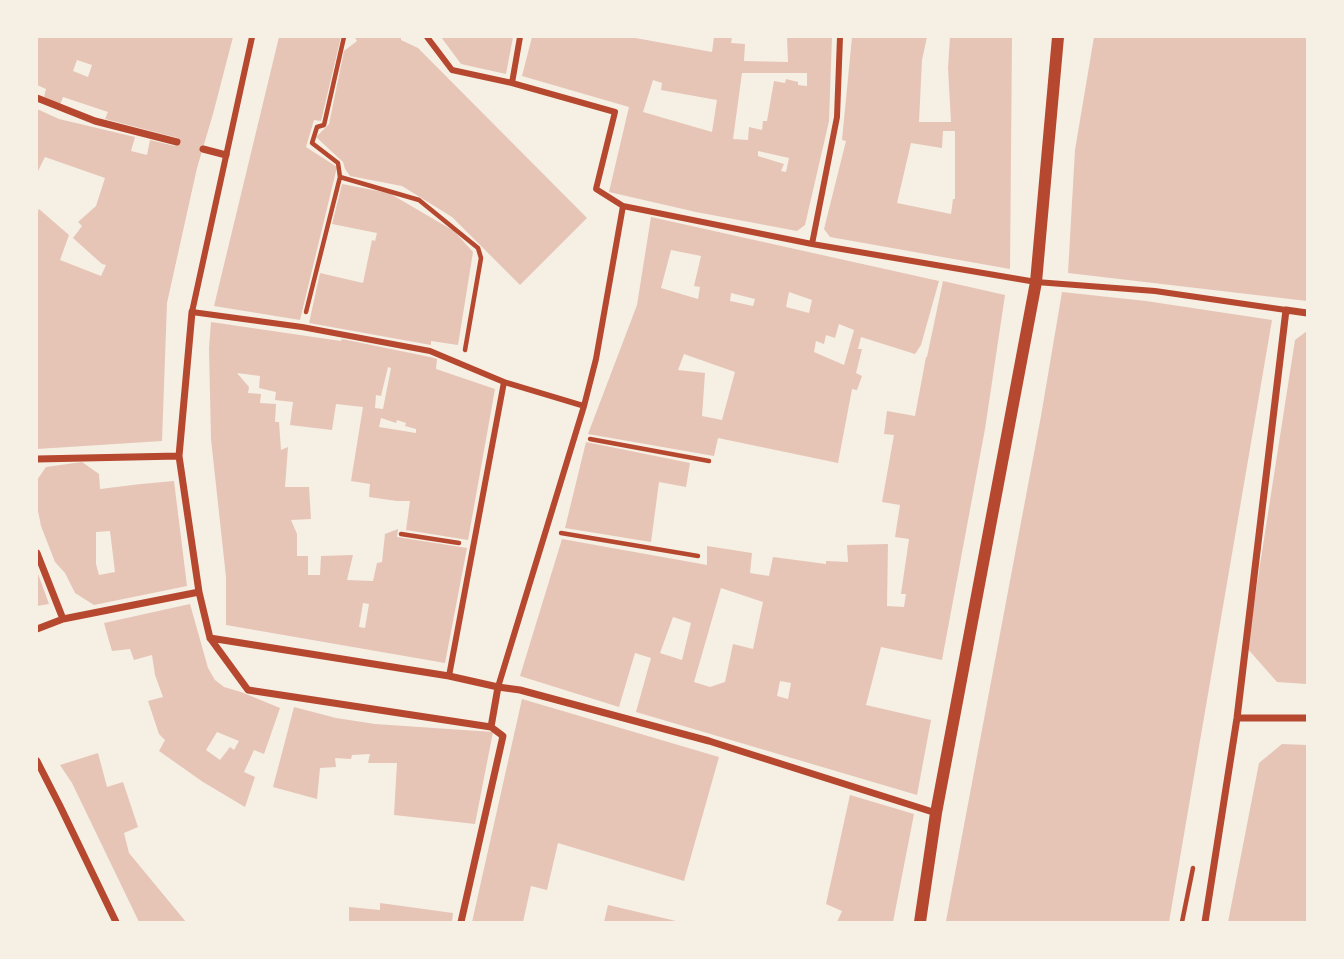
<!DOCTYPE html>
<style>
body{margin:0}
#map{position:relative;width:1344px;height:959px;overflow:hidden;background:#f6efe4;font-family:"Archivo Narrow",sans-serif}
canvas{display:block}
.frame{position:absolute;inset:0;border:38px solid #f6efe4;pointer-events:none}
</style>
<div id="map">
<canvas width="1344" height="959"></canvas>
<div class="frame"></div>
</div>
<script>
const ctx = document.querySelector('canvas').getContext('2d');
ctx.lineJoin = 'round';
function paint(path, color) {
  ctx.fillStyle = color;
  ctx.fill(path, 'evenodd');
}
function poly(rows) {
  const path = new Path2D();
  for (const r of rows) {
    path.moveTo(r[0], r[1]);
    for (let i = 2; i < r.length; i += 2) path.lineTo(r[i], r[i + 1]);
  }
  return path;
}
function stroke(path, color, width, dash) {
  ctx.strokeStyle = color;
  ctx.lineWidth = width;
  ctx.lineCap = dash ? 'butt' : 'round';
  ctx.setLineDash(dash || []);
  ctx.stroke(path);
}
const building = poly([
 [37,37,73,37,77,38,78,37,233,37,213,114,197,168,167,303,162,441,37,449,37,213,39,209,69,235,60,260,101,276,106,265,102,264,73,238,82,226,78,222,96,206,105,178,45,157,37,173,37,109,59,119,135,137,131,151,147,155,150,140,175,146,178,138,105,119,108,112,63,97,60,105,44,97,46,89,37,85],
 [77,60,92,65,88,77,73,71],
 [279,37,341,37,321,121,314,120,306,147,337,167,300,320,214,306],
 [356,37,401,37,401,40,418,48,587,218,520,285,452,217,402,186,350,176,345,169,343,162,316,137,329,124,344,51,357,41,355,38],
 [441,37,513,37,506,74,461,64],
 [532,37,630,37,712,52,714,37,732,37,731,43,745,44,744,61,788,62,787,37,832,37,829,121,805,225,797,231,696,212,609,192,629,107,522,76],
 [742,73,807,73,807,86,798,85,798,82,786,79,785,83,774,81,767,121,763,121,762,130,749,127,748,140,733,139],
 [653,80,662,83,661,90,717,100,712,132,643,112],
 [758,151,789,158,786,172,781,171,784,164,758,156],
 [852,37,927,37,922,60,919,122,951,122,948,68,950,37,1012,37,1010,269,830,237,824,229,846,141,842,140],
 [943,131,955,131,955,199,953,199,951,214,897,203,911,143,942,148],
 [1094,37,1307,37,1307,301,1068,273,1075,150],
 [342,184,389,193,454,231,473,252,458,345,431,341,431,345,309,323,320,273,363,283,372,240,375,241,377,233,332,224],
 [651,217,939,281,921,345,915,354,861,337,858,349,862,349,856,373,862,376,857,390,852,389,838,463,718,438,714,456,588,434,637,305],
 [671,250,701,256,694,286,700,287,698,299,661,288],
 [789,292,812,300,809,313,786,307],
 [731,293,755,299,753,306,730,301],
 [839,324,854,330,844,365,814,352,816,341,824,344,826,335,835,338],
 [684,354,735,372,722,420,702,416,705,373,678,370],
 [943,281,1005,295,985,429,942,660,881,647,866,705,931,720,917,795,636,712,651,658,635,653,619,707,520,676,562,539,707,565,707,546,752,553,750,573,769,576,773,557,826,564,826,561,848,562,847,545,888,544,887,606,904,607,906,594,901,594,909,539,895,537,900,505,882,502,894,435,884,434,887,411,915,416,926,357,927,357],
 [721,588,763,602,753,649,733,644,725,682,710,687,694,682],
 [673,617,691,623,682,660,660,653],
 [780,681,791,683,788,699,777,696],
 [1062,292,1146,301,1272,320,1169,922,949,922,946,921,1041,416],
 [211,322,341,341,342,339,430,357,437,359,436,369,495,389,468,540,406,530,410,501,397,501,369,497,370,484,351,481,363,407,336,404,332,430,290,425,293,402,275,400,276,392,259,388,260,376,237,373,249,387,248,393,261,394,260,403,276,404,275,422,279,422,281,450,288,447,285,487,309,487,311,519,291,520,297,534,297,556,308,556,308,575,320,575,321,556,353,555,347,580,373,581,377,563,382,562,385,534,398,529,397,537,467,548,445,663,226,625,226,577,211,439,209,348],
 [388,367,391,368,383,409,375,408,376,395,381,396],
 [381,418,396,423,397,420,406,423,405,426,416,429,416,433,379,427],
 [363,603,369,604,365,628,359,627],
 [1307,331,1307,684,1277,682,1247,648,1295,340],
 [586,442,690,463,686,487,659,482,651,542,565,528],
 [82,462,99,474,100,489,141,484,174,481,187,586,94,605,75,593,65,573,55,562,41,526,37,506,37,480,46,467],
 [110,531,115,572,99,575,96,564,96,532],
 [37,571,49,604,37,606],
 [190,604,208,668,215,680,224,687,241,692,280,708,264,754,254,750,244,772,255,777,245,807,203,782,159,751,165,740,159,734,148,701,163,697,155,675,152,655,134,660,130,649,112,651,109,641,104,623],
 [217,732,239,741,234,750,230,747,220,760,206,750],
 [522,699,719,757,684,881,558,843,547,890,531,886,523,922,472,922],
 [294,707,336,718,375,724,493,732,475,824,394,815,397,763,368,763,370,754,352,755,351,759,335,758,336,767,320,768,317,799,273,787],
 [1282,744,1307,745,1307,922,1228,922,1259,763],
 [98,753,107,787,123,782,138,827,124,833,129,853,186,922,139,922,72,783,60,765],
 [850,795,914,814,893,922,837,922,842,911,826,904],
 [380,903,453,913,452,922,349,922,349,907,380,910],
 [608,905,676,921,676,922,604,922]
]);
const path = poly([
 [340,177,419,200,478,248,481,258,465,350],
 [306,312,340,177,338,163,312,143,317,127,324,125,344,37],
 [590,439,709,461],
 [561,533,698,556],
 [401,534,459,543],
 [1182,922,1193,868]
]);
const pedestrian = poly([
 [252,37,192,312,302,327,430,351,504,382,584,406],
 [427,37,452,70,512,83,615,112,596,189,623,206,812,244,1036,282,1155,291,1286,310],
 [512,83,520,37],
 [812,244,837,117,840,37],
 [449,676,504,382],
 [498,687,584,406,596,359,623,206]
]);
const minor = poly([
 [37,98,95,121,177,142],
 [203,149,226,155],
 [192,312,179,456,199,592,210,638,248,690,491,727],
 [37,459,179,456],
 [37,553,63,619],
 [37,629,63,619,199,592],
 [210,638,449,676,498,687,520,690,709,741,936,813],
 [1237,718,1307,718],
 [37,761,60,806,116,922],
 [461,922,503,736,491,727,498,687],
 [1205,922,1237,718,1286,310,1307,313]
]);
const tertiary = poly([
 [920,922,936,813,1036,282,1058,37]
]);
paint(building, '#e6c5b7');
stroke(path, '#b5482f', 4.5);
stroke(pedestrian, '#b5482f', 6);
stroke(minor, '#b5482f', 7);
stroke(tertiary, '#b5482f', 12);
</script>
